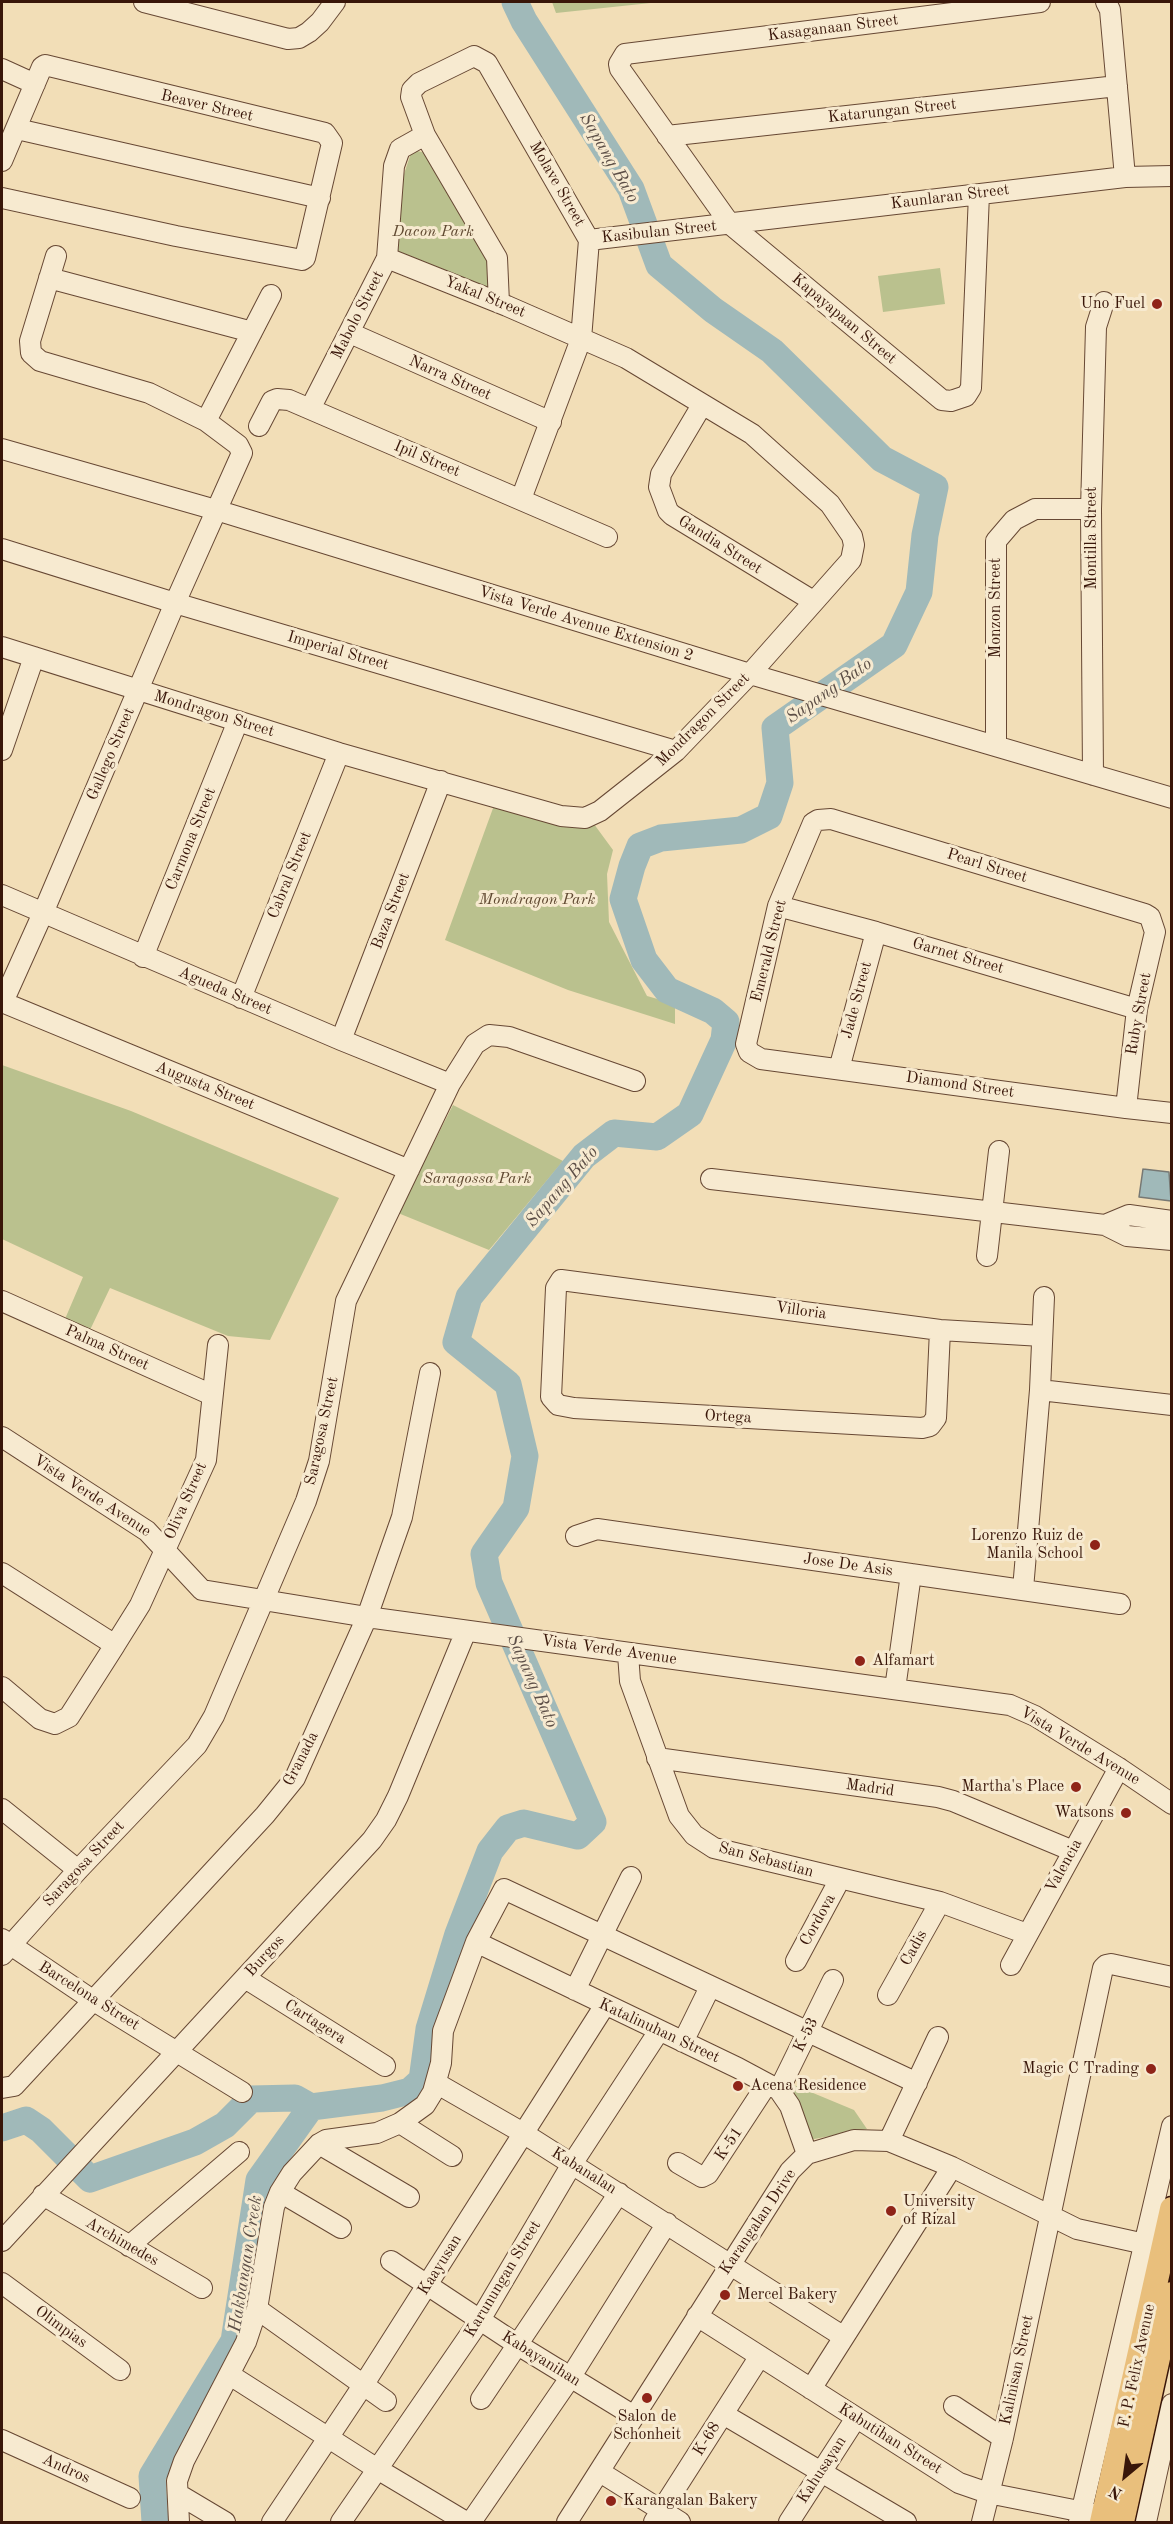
<!DOCTYPE html>
<style>
body{margin:0}
#map{position:relative;width:1173px;height:2524px;overflow:hidden;background:#f2deb7;font-family:"Old Standard TT",serif}
canvas{display:block}
.frame{position:absolute;inset:0;border:3px solid #391609;pointer-events:none}
.north{position:absolute;left:1095px;top:2446px;width:60px;height:60px;-webkit-text-stroke:4px #f7ead0;paint-order:stroke;rotate:209deg;font-size:16px;font-weight:700;line-height:24px;text-align:center;color:#391609}
.north::after{content:'';display:block;margin:auto;width:21px;height:27px;background:#391609;clip-path:polygon(50% 0,100% 100%,50% 72%,0 100%)}
</style>
<div id="map">
<canvas width="1173" height="2524"></canvas>
<div class="frame"></div>
<div class="north">N</div>
</div>
<script>
const ctx = document.querySelector('canvas').getContext('2d');
ctx.lineJoin = 'round';
function paint(path, color) {
  ctx.fillStyle = color;
  ctx.fill(path, 'evenodd');
}
function poly(rows) {
  const path = new Path2D();
  for (const r of rows) {
    path.moveTo(r[0], r[1]);
    for (let i = 2; i < r.length; i += 2) path.lineTo(r[i], r[i + 1]);
  }
  return path;
}
function stroke(path, color, width, dash) {
  ctx.strokeStyle = color;
  ctx.lineWidth = width;
  ctx.lineCap = dash ? 'butt' : 'round';
  ctx.setLineDash(dash || []);
  ctx.stroke(path);
}
function drawText(font, color, halo, rows, align = 'center') {
  ctx.font = font + ' "Old Standard TT",serif';
  ctx.lineWidth = 6;
  ctx.setLineDash([]);
  ctx.textBaseline = 'middle';
  ctx.strokeStyle = halo;
  ctx.fillStyle = color;
  for (const [text, x, y, turn = 0] of rows) {
    ctx.save();
    ctx.translate(x, y);
    ctx.rotate((+turn || 0) * Math.PI / 180);
    ctx.textAlign = isNaN(turn) ? turn : align;
    if (halo) ctx.strokeText(text, 0, 0);
    ctx.fillText(text, 0, 0);
    ctx.restore();
  }
}
const green = poly([
 [552,2,660,2,556,13],
 [412,150,427,153,489,255,493,295,392,257,404,174],
 [940,268,945,304,883,312,878,276],
 [496,800,591,820,613,850,607,874,609,922,647,996,675,1004,675,1024,568,990,445,940],
 [2,1065,131,1111,339,1198,270,1340,228,1336,110,1288,90,1330,65,1319,83,1277,2,1239],
 [453,1105,563,1161,489,1250,398,1213],
 [789,2083,854,2110,867,2129,809,2140,784,2088]
]);
const water = poly([
 [1143,1169,1169,1172,1171,1201,1139,1197,1143,1169]
]);
const river = poly([
 [311,2107,382,2098,410,2091,422,2080,429,2029,458,1934,490,1851,508,1828,524,1823,578,1836,593,1822,489,1583,484,1554,516,1508,525,1456,508,1384,456,1342,469,1297,584,1156,614,1133,657,1137,690,1114,724,1040,726,1022,713,1011,667,990,644,960,623,899,632,866,640,846,661,838,741,830,769,816,780,783,775,728,894,645,919,592,925,535,935,487,882,459,772,351,713,310,659,265,631,189,524,21,515,2],
 [2,2128,26,2120,41,2130,90,2179,195,2142,225,2125,251,2099,295,2098,311,2107],
 [155,2522,152,2476,234,2341,259,2180,311,2107]
]);
const minor = poly([
 [144,2,288,39,299,38,309,32,320,22,335,2],
 [1106,2,1110,10,1125,177],
 [2,69,35,84],
 [17,129,320,198],
 [667,136,1117,86],
 [2,161,42,67,45,65,325,133,332,143,305,258,302,260,176,236,2,198],
 [979,194,971,388,966,396,951,401,942,400,730,224,620,69,619,64,625,54,1040,2],
 [589,240,1125,177,1172,176],
 [49,278,252,332],
 [499,303,497,258,425,135,411,97,412,90,419,83,474,56,487,63,589,240,581,339,521,499],
 [350,333,551,422],
 [702,405,661,474,659,487,668,511,672,515,813,601],
 [310,409,387,258,394,166,400,149,425,135],
 [206,421,271,295],
 [259,426,272,401,277,399,289,400,607,537],
 [2,449,216,510,750,674,1172,798],
 [2,549,175,603,676,751],
 [2,647,339,753,561,816,585,818,600,811,676,751,750,674,851,560,854,545,852,536,830,504,752,434,626,358,507,306,387,258],
 [996,746,996,541,1014,520,1035,509,1091,509],
 [2,750,34,657],
 [1093,775,1091,509,1096,327,1104,302],
 [2,895,341,1040,450,1084],
 [778,906,876,932,1137,1009],
 [143,957,238,721],
 [241,998,339,753],
 [2,1002,409,1170],
 [3,1002,43,913,175,603,242,453,238,445,206,421,149,393,40,361,31,353,30,341,56,256],
 [341,1040,441,781],
 [839,1069,876,932],
 [1126,1108,1137,1009,1155,932,1150,917,1145,914,831,819,818,820,813,823,778,906,746,1044,749,1052,761,1059,1126,1108,1172,1113],
 [711,1179,1105,1225,1127,1236,1172,1240],
 [1105,1225,1129,1215,1172,1221],
 [987,1256,999,1151],
 [2,1301,212,1395],
 [940,1330,936,1418,930,1426,922,1428,574,1408,558,1405,551,1397,556,1288,561,1280,940,1330,1042,1336],
 [1040,1390,1172,1405],
 [2,1437,147,1531,202,1590,367,1617,1010,1705,1035,1716,1119,1768,1172,1804],
 [576,1536,597,1529,1120,1604],
 [2,1573,115,1645,140,1605,206,1460,218,1345],
 [1023,1589,1040,1390,1044,1297],
 [628,1654,630,1681,679,1816,694,1835,714,1848,940,1902,1027,1934],
 [2,1687,40,1719,55,1724,69,1717,115,1645],
 [895,1689,911,1574],
 [657,1758,938,1797,953,1801,1073,1851],
 [2,1809,78,1870],
 [2,1939,94,2001,242,2092],
 [476,1942,738,2068,779,2090,790,2106,807,2154],
 [2,1955,78,1870,197,1745,214,1716,306,1501,319,1461,346,1301,450,1084,475,1044,489,1035,509,1037,635,1081],
 [796,1961,840,1879],
 [1011,1965,1119,1768],
 [245,1978,385,2066],
 [575,1990,631,1877],
 [888,1995,940,1902],
 [683,2042,710,1987],
 [436,2083,523,2133,844,2337],
 [2,2088,14,2086,265,1815,295,1778,367,1617,402,1517,430,1373],
 [779,2090,833,1980],
 [400,2123,452,2156],
 [889,2141,938,2037],
 [319,2144,409,2197],
 [678,2163,702,2177,708,2174,767,2084],
 [280,2192,341,2228],
 [43,2195,202,2288],
 [2,2241,372,1840,386,1820,398,1796,466,1631],
 [129,2246,239,2152],
 [391,2261,518,2345,634,2416],
 [2,2283,120,2370],
 [257,2309,386,2401],
 [697,2316,959,2483,988,2493,1104,2516],
 [230,2375,379,2470,466,2522],
 [811,2389,952,2167],
 [481,2399,619,2193],
 [954,2406,1003,2438],
 [723,2414,906,2522],
 [2,2440,130,2498],
 [600,2472,680,2522],
 [178,2494,225,2522],
 [179,2522,177,2481,184,2461,246,2342,257,2309,274,2207,280,2192,292,2173,319,2144,326,2140,377,2133,400,2123,425,2105,433,2092,441,2063,443,2031,476,1942,504,1889,917,2083],
 [272,2522,364,2384,605,2005],
 [341,2522,480,2320,572,2164,659,2031],
 [471,2522,570,2378,667,2223],
 [567,2522,790,2171,807,2154,854,2140,889,2141,952,2167,1077,2229,1163,2248],
 [654,2522,760,2356],
 [789,2522,856,2418],
 [982,2522,1003,2438,1103,1968,1106,1965,1111,1964,1172,1977],
 [1079,2522,1172,2126],
 [1146,2522,1172,2404]
]);
const major = poly([
 [1102,2522,1172,2209],
 [1122,2522,1172,2294]
]);
const markers = [
 [1157,304,6,"#8f2418"],
 [1095,1545,6,"#8f2418"],
 [860,1661,6,"#8f2418"],
 [1076,1787,6,"#8f2418"],
 [1126,1813,6,"#8f2418"],
 [1151,2069,6,"#8f2418"],
 [738,2086,6,"#8f2418"],
 [891,2211,6,"#8f2418"],
 [725,2295,6,"#8f2418"],
 [647,2398,6,"#8f2418"],
 [611,2501,6,"#8f2418"]
];
const streetNames = [
 ["Kasaganaan Street",833,28,-7],
 ["Beaver Street",207,106,13],
 ["Katarungan Street",892,111,-6],
 ["Molave Street",557,184,60],
 ["Kaunlaran Street",950,197,-7],
 ["Kasibulan Street",659,232,-6],
 ["Yakal Street",485,297,22],
 ["Mabolo Street",358,315,-63],
 ["Kapayapaan Street",844,319,40],
 ["Narra Street",450,378,24],
 ["Ipil Street",427,459,23],
 ["Montilla Street",1092,538,-90],
 ["Gandia Street",720,545,32],
 ["Monzon Street",996,608,-90],
 ["Vista Verde Avenue Extension 2",586,624,17],
 ["Imperial Street",338,651,16],
 ["Mondragon Street",214,714,17],
 ["Mondragon Street",703,720,-45],
 ["Gallego Street",111,754,-67],
 ["Carmona Street",191,839,-68],
 ["Pearl Street",987,866,17],
 ["Cabral Street",290,875,-68],
 ["Baza Street",391,911,-69],
 ["Emerald Street",769,951,-76],
 ["Garnet Street",958,956,16],
 ["Agueda Street",225,991,23],
 ["Jade Street",857,1000,-75],
 ["Ruby Street",1139,1014,-80],
 ["Diamond Street",960,1085,8],
 ["Augusta Street",205,1086,22],
 ["Villoria",801,1311,8],
 ["Palma Street",107,1348,24],
 ["Ortega",728,1417,3],
 ["Saragosa Street",322,1431,-78],
 ["Vista Verde Avenue",92,1496,33],
 ["Oliva Street",186,1501,-66],
 ["Jose De Asis",848,1565,8],
 ["Vista Verde Avenue",609,1650,8],
 ["Vista Verde Avenue",1080,1746,31],
 ["Granada",301,1759,-63],
 ["Madrid",870,1788,8],
 ["San Sebastian",766,1860,15],
 ["Saragosa Street",84,1864,-47],
 ["Valencia",1064,1866,-61],
 ["Cordova",818,1920,-61],
 ["Cadis",914,1948,-61],
 ["Burgos",265,1956,-48],
 ["Barcelona Street",89,1996,32],
 ["Cartagera",315,2022,32],
 ["Katalinuhan Street",659,2031,25],
 ["K-53",806,2035,-64],
 ["K-51",729,2144,-56],
 ["Kabanalan",584,2171,32],
 ["Karangalan Drive",758,2222,-56],
 ["Archimedes",122,2242,30],
 ["Kaayusan",440,2265,-58],
 ["Karunungan Street",503,2279,-59],
 ["Olimpias",61,2327,36],
 ["Kabayanihan",541,2359,32],
 ["F. P. Felix Avenue",1137,2366,-78],
 ["Kalinisan Street",1017,2370,-78],
 ["K-68",707,2439,-58],
 ["Kabutihan Street",890,2439,32],
 ["Andros",66,2469,24],
 ["Kahusayan",822,2470,-57]
];
const parkNames = [
 ["Dacon Park",433,232],
 ["Mondragon Park",537,900],
 ["Saragossa Park",477,1179]
];
const poiNames = [
 ["Uno Fuel",1145,304],
 ["Lorenzo Ruiz de",1083,1536],
 ["Manila School",1083,1554],
 ["Alfamart",872,1661,"left"],
 ["Martha's Place",1064,1787],
 ["Watsons",1114,1813],
 ["Magic C Trading",1139,2069],
 ["Acena Residence",750,2086,"left"],
 ["University",903,2202,"left"],
 ["of Rizal",903,2220,"left"],
 ["Mercel Bakery",737,2295,"left"],
 ["Salon de",647,2417,"center"],
 ["Schonheit",647,2435,"center"],
 ["Karangalan Bakery",623,2501,"left"]
];
const waterNames = [
 ["Sapang Bato",609,158,60],
 ["Sapang Bato",829,691,-35],
 ["Sapang Bato",562,1187,-49],
 ["Sapang Bato",532,1681,66],
 ["Hakbangan Creek",246,2264,-81]
];
paint(green, '#bac18e');
paint(water, '#a0b9b9');
stroke(water, '#777873', 1.5);
stroke(river, '#a0b9b9', 27);
stroke(minor, '#674834', 22);
stroke(major, '#391609', 27);
stroke(minor, '#f7ead0', 20);
stroke(major, '#e9bf7c', 24);
for (const [x, y, r, color] of markers) {
  const dot = new Path2D();
  dot.arc(x, y, r, 0, 2 * Math.PI);
  ctx.fillStyle = color;
  ctx.fill(dot);
  stroke(dot, '#f7ead0', 2);
}
drawText('16px', '#391609', '#f7ead0', streetNames);
drawText('italic 16px', '#604931', '#f7ead0', parkNames);
drawText('16px', '#391609', '#f7ead0', poiNames, 'right');
drawText('italic 18px', '#5d4f47', '#f7ead0', waterNames);
</script>
